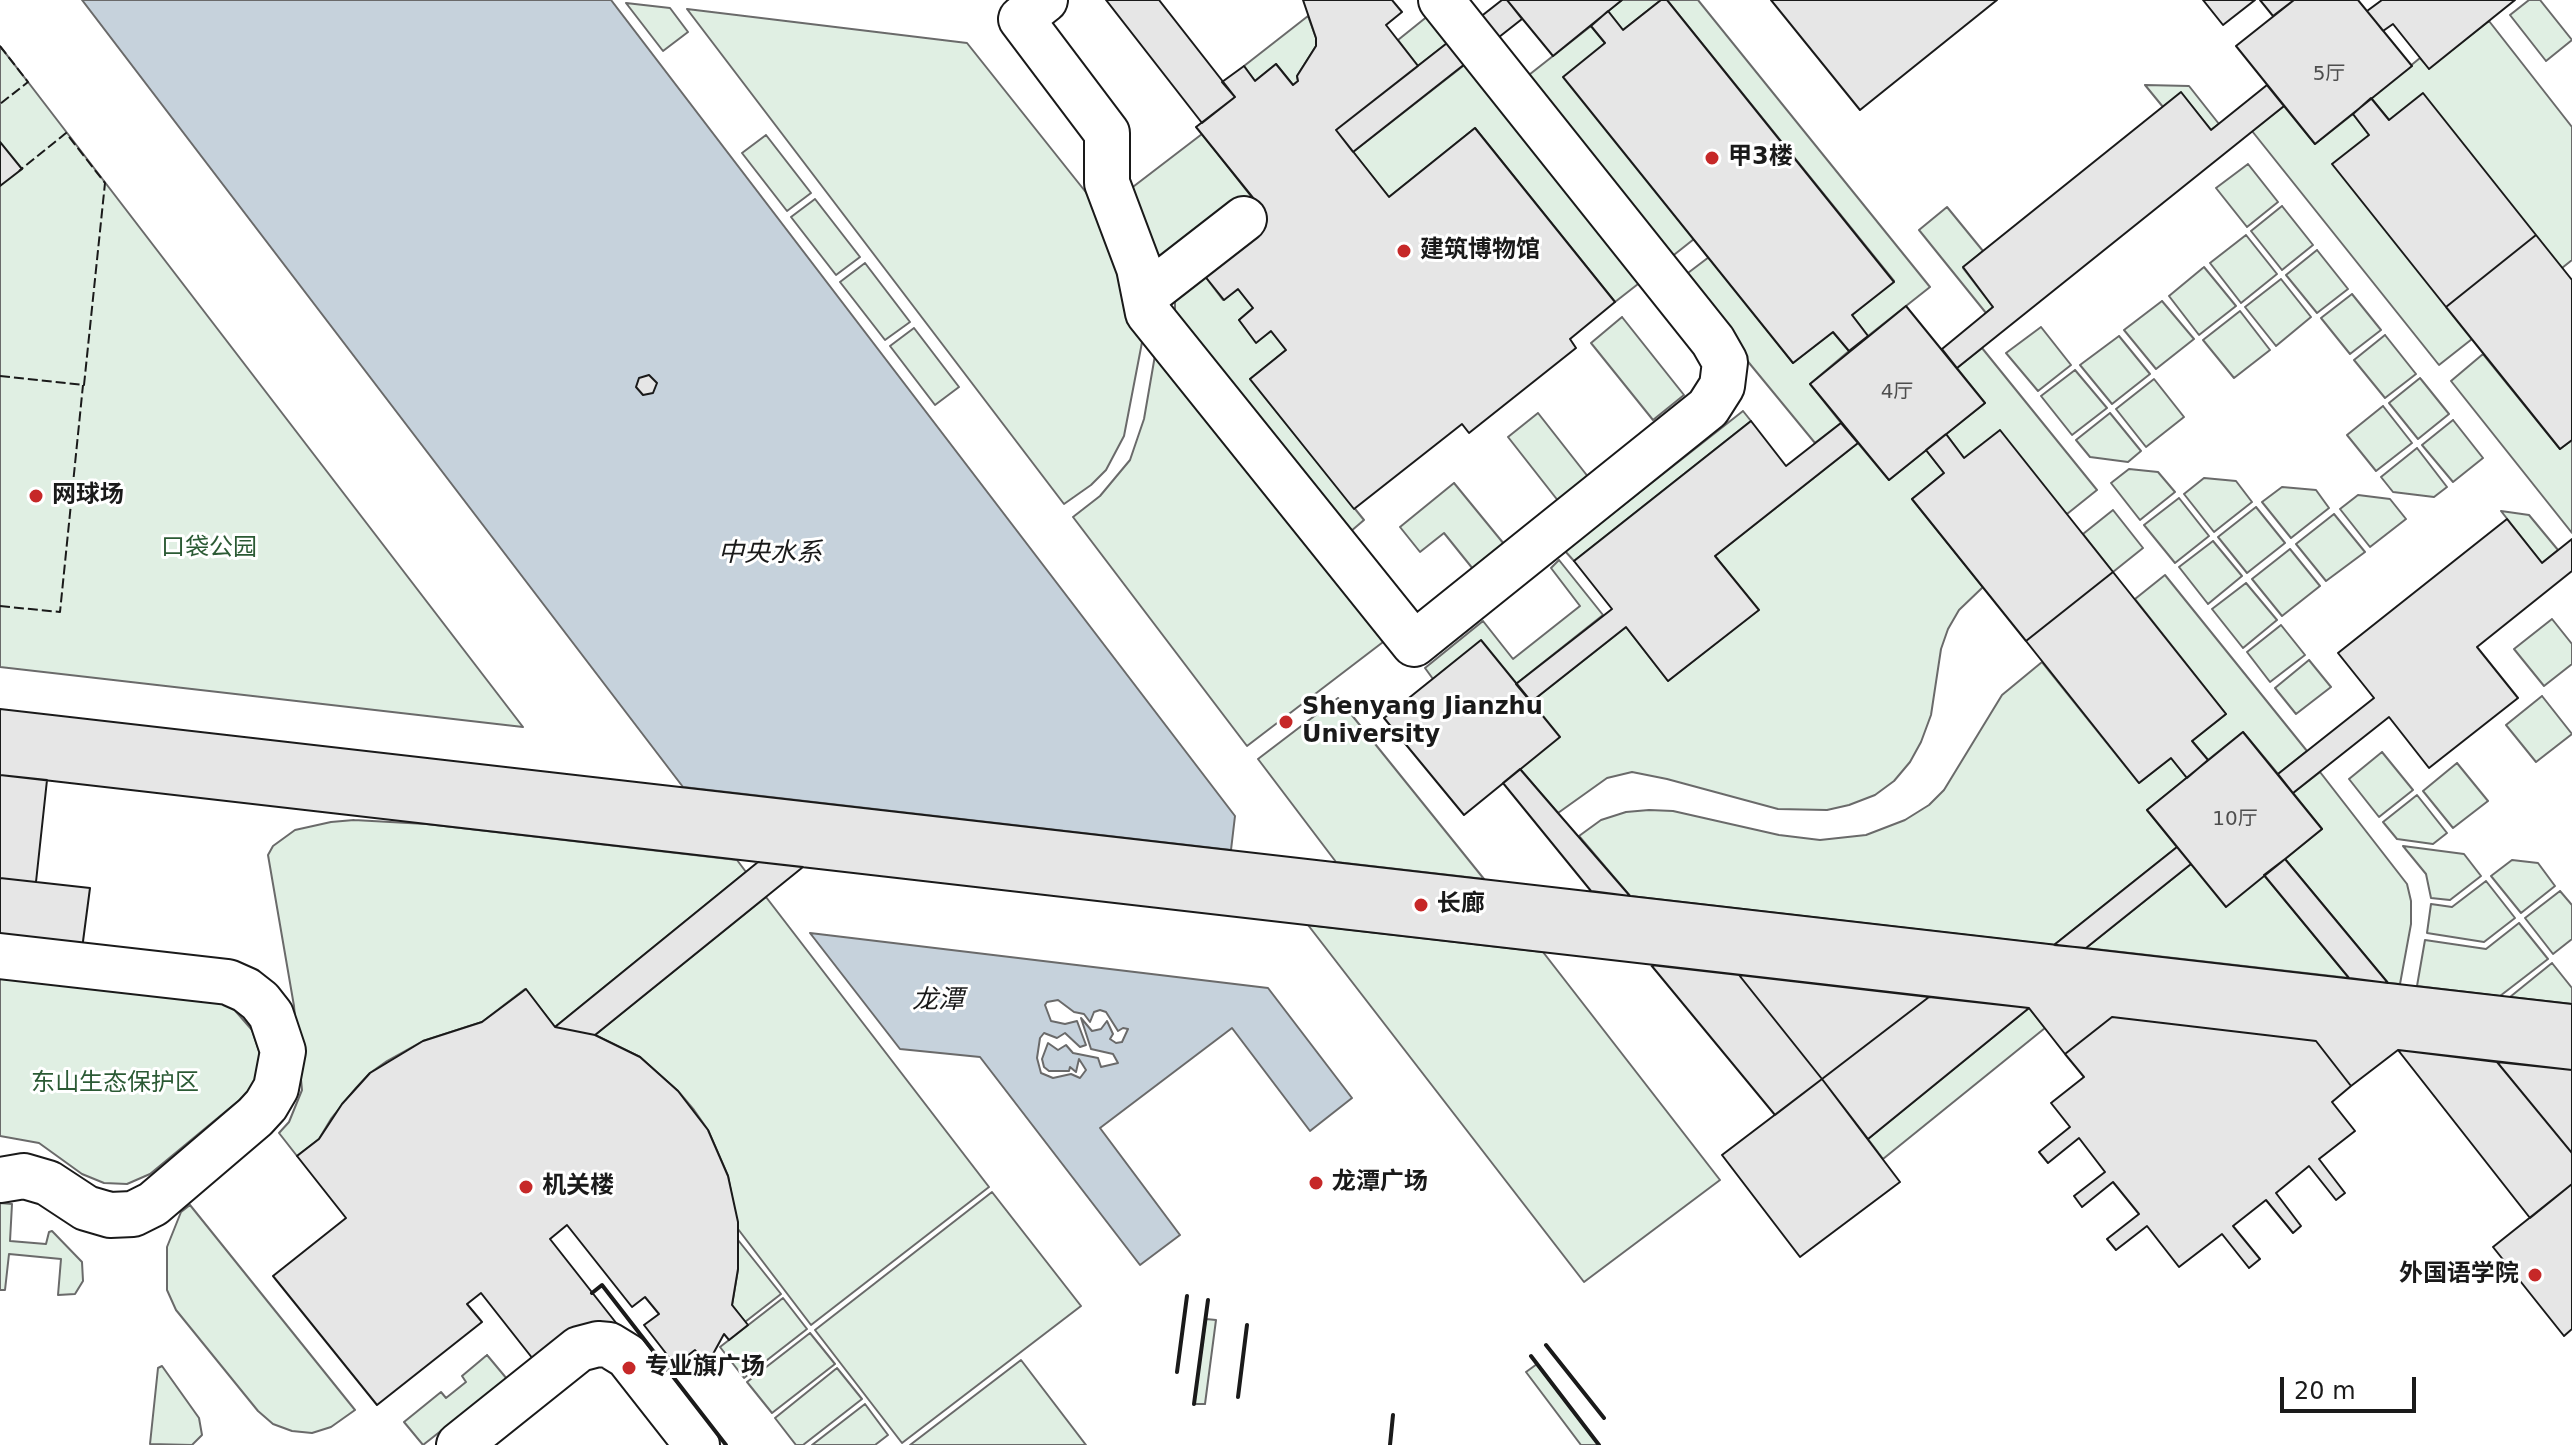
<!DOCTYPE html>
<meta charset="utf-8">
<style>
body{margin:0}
#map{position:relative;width:2572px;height:1445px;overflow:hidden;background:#fff;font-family:"DejaVu Sans",sans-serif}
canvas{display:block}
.scale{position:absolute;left:2280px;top:1377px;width:136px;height:36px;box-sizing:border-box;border:4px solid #1a1a1a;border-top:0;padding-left:10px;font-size:24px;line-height:28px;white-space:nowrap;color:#1a1a1a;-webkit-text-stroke:6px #fff;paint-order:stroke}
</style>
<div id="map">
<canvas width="2572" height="1445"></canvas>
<div class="scale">20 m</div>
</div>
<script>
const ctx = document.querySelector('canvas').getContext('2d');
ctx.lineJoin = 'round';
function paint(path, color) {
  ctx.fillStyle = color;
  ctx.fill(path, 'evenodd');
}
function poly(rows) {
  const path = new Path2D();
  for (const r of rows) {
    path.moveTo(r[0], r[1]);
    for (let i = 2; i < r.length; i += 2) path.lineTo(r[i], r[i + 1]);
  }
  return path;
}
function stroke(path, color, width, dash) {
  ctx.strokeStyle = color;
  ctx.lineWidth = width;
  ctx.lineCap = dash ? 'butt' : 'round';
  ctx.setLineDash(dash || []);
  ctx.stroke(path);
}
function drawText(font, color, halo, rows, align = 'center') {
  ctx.font = font + ' "DejaVu Sans","Noto Sans SC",sans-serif';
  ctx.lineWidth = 6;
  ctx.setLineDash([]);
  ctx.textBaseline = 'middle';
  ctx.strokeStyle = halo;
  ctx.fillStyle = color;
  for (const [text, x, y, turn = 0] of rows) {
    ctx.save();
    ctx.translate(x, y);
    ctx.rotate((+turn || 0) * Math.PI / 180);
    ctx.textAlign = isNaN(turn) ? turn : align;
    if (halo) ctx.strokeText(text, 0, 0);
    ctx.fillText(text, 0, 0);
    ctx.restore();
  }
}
const green = poly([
 [1622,0,1661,0,1623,30,1608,11,1622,0],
 [1667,0,1698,0,1930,287,1868,336,1852,315,1894,281,1667,0],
 [2529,0,2540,0,2572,40,2546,61,2510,15,2529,0],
 [626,3,670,8,688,32,663,51,626,3],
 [687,9,967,43,1116,230,1144,332,1124,436,1106,470,1091,485,1064,504,687,9],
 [1434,11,1454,38,1418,66,1398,40,1434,11],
 [1308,16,1316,38,1316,46,1297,76,1298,81,1293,85,1276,64,1255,81,1244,66,1308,16],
 [2489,21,2572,127,2572,260,2562,268,2389,120,2371,98,2420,58,2429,68,2489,21],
 [1591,26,1605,43,1694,239,1665,262,1520,82,1591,26],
 [0,46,28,82,523,727,0,667,0,46],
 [1472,59,1647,277,1615,302,1475,128,1389,197,1353,152,1472,59],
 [2145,85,2189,86,2219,124,2211,130,2181,93,2163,107,2145,85],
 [2284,106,2315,144,2353,114,2369,135,2472,339,2439,365,2252,131,2284,106],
 [1202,134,1254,200,1193,247,1160,269,1125,193,1202,134],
 [766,135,811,193,787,211,742,153,766,135],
 [2248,164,2278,202,2247,227,2216,188,2248,164],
 [815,199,860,257,836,275,791,217,815,199],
 [2282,206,2313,245,2282,270,2251,231,2282,206],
 [1947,207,1983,251,1963,268,1993,307,1986,313,1919,230,1947,207],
 [2246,235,2277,274,2241,303,2210,263,2246,235],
 [2317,250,2348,289,2317,313,2286,275,2317,250],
 [1709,257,1793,363,1833,332,1849,351,1810,384,1841,423,1815,443,1680,279,1709,257],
 [865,263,910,322,885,340,840,282,865,263],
 [2204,267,2236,306,2199,335,2169,296,2204,267],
 [1204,275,1223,300,1238,289,1253,308,1239,320,1256,342,1271,331,1286,350,1250,379,1364,520,1350,532,1175,312,1175,298,1204,275],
 [2281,279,2311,317,2276,346,2245,307,2281,279],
 [2352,294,2381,330,2350,354,2321,318,2352,294],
 [2162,301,2194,339,2156,369,2124,330,2162,301],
 [2240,311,2270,350,2234,378,2203,340,2240,311],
 [1622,317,1684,395,1653,420,1591,343,1622,317],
 [2041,327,2071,365,2038,391,2006,353,2041,327],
 [914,328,959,387,935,405,890,346,914,328],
 [2385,335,2416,374,2385,398,2354,360,2385,335],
 [2119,336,2150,374,2112,404,2080,365,2119,336],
 [1158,338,1387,639,1247,746,1073,517,1100,496,1130,460,1144,419,1158,338],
 [1982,348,2097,490,2067,514,1964,458,1946,434,1985,403,1957,368,1982,348],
 [2483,354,2560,449,2572,440,2572,533,2451,381,2483,354],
 [2075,370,2107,408,2072,435,2041,396,2075,370],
 [2420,378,2449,414,2418,439,2389,403,2420,378],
 [2154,379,2184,417,2146,447,2116,409,2154,379],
 [2383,406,2412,443,2376,471,2347,435,2383,406],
 [1743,411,1751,421,1574,561,1565,551,1743,411],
 [1538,413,1589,478,1559,502,1508,437,1538,413],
 [2110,413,2141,451,2128,462,2090,457,2076,440,2110,413],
 [2453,420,2483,458,2453,482,2422,445,2453,420],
 [1858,443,1889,480,1926,450,1944,473,1912,499,1983,587,1959,610,1948,629,1941,649,1931,715,1921,742,1910,762,1894,781,1875,795,1849,805,1827,810,1778,809,1667,779,1632,772,1607,778,1558,813,1520,769,1531,702,1626,627,1668,681,1758,610,1715,556,1858,443],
 [2417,448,2447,487,2434,497,2393,492,2381,477,2417,448],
 [2129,469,2158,472,2175,492,2140,520,2111,483,2129,469],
 [2204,478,2236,481,2252,502,2214,532,2184,494,2204,478],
 [1454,483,1504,544,1473,569,1444,533,1420,552,1400,527,1454,483],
 [2282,487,2316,490,2329,508,2291,538,2262,502,2282,487],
 [2358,495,2390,499,2406,519,2370,547,2340,509,2358,495],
 [2179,498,2209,536,2175,563,2144,525,2179,498],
 [2256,507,2285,543,2247,573,2218,537,2256,507],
 [2113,510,2143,548,2113,572,2083,534,2113,510],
 [2501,511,2529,515,2558,550,2542,563,2501,511],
 [2334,514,2365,552,2326,581,2296,544,2334,514],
 [2213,541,2242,576,2208,604,2179,567,2213,541],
 [2290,549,2320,586,2282,616,2252,579,2290,549],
 [1559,560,1603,615,1516,684,1433,679,1425,668,1483,621,1513,659,1580,606,1551,568,1559,560],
 [2165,575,2307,751,2278,774,2243,732,2208,760,2192,741,2226,714,2135,599,2165,575],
 [2246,583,2277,620,2243,648,2212,609,2246,583],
 [2552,619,2572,644,2572,664,2544,686,2514,649,2552,619],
 [2281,625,2305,655,2270,682,2247,652,2281,625],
 [2309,660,2331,687,2296,714,2275,688,2309,660],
 [2042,662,2139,783,2171,758,2187,778,2147,810,2177,847,2054,945,1630,896,1579,836,1601,820,1626,812,1649,810,1673,811,1779,835,1820,840,1866,835,1905,820,1929,805,1944,790,2002,695,2042,662],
 [2542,696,2572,734,2536,762,2506,725,2542,696],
 [1338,698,1484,879,1336,862,1258,759,1338,698],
 [2382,752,2413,790,2379,817,2349,779,2382,752],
 [2457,763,2488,801,2453,828,2423,791,2457,763],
 [2320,772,2407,884,2411,901,2411,924,2400,984,2388,983,2285,859,2322,829,2293,793,2320,772],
 [2417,795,2447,833,2433,844,2397,839,2383,822,2417,795],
 [354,820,426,824,737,860,746,872,555,1027,525,989,482,1022,423,1041,387,1061,370,1073,356,1088,331,1119,319,1139,297,1156,279,1133,289,1122,302,1090,294,1006,268,855,273,846,295,830,331,822,354,820],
 [2403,846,2464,854,2481,876,2450,900,2431,898,2426,874,2403,846],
 [2512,860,2538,863,2555,886,2521,913,2491,876,2512,860],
 [2191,864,2264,875,2349,978,2086,948,2191,864],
 [2486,881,2515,918,2484,942,2427,933,2431,904,2452,907,2486,881],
 [2560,891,2572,905,2572,939,2553,954,2525,918,2560,891],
 [766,897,989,1187,811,1325,738,1229,728,1176,708,1130,694,1110,678,1091,640,1057,595,1035,766,897],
 [2519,923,2548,959,2500,996,2417,986,2425,940,2486,949,2519,923],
 [1308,925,1543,952,1720,1180,1584,1282,1308,925],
 [2552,963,2572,988,2572,1004,2510,997,2552,963],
 [0,978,218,1002,232,1007,252,1030,259,1051,260,1066,254,1088,150,1174,127,1184,104,1183,82,1174,39,1143,0,1136,0,978],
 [2029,1008,2045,1028,1883,1159,1868,1139,2029,1008],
 [992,1192,1081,1306,902,1443,815,1330,992,1192],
 [0,1203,12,1204,10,1241,46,1244,49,1232,52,1231,82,1262,83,1281,75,1294,58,1295,61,1259,9,1254,5,1290,0,1290,0,1203],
 [190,1205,355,1410,331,1427,312,1433,292,1431,273,1424,258,1411,176,1310,167,1290,167,1247,181,1212,190,1205],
 [738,1240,781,1294,745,1322,732,1305,738,1269,738,1240],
 [783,1298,807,1329,744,1378,720,1347,783,1298],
 [1206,1319,1216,1320,1205,1404,1194,1404,1206,1319],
 [810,1333,835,1364,772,1413,747,1382,810,1333],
 [487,1355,507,1379,423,1445,404,1422,441,1392,446,1398,466,1382,462,1376,487,1355],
 [1021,1360,1086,1445,910,1445,1021,1360],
 [1537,1364,1599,1445,1581,1445,1526,1372,1537,1364],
 [162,1366,199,1418,202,1435,192,1445,150,1444,158,1368,162,1366],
 [837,1368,862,1399,803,1445,796,1445,775,1418,837,1368],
 [865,1404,888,1435,875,1445,812,1445,865,1404]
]);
const water = poly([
 [82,0,611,0,1235,816,1231,850,683,787,82,0],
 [810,933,1268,988,1352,1098,1310,1131,1232,1028,1100,1128,1180,1235,1140,1265,980,1057,900,1049,810,933],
 [1058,1000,1074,1012,1084,1014,1090,1022,1094,1012,1100,1010,1106,1012,1118,1031,1123,1028,1128,1029,1122,1042,1116,1043,1110,1039,1113,1034,1107,1021,1101,1029,1092,1031,1081,1018,1091,1049,1113,1054,1118,1063,1101,1067,1098,1058,1073,1053,1066,1045,1058,1050,1048,1043,1042,1059,1044,1067,1049,1071,1069,1071,1070,1067,1076,1072,1079,1059,1086,1070,1080,1078,1071,1074,1053,1078,1041,1073,1037,1058,1040,1038,1044,1033,1057,1038,1065,1033,1080,1047,1086,1045,1077,1021,1065,1024,1051,1021,1045,1005,1047,1002,1058,1000]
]);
const building = poly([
 [1106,0,1159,0,1235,97,1202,123,1106,0],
 [1303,0,1392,0,1402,12,1386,25,1418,66,1336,130,1389,197,1475,128,1615,302,1570,339,1576,348,1469,433,1462,424,1354,509,1250,379,1286,350,1271,331,1256,343,1239,320,1253,308,1238,289,1224,300,1204,275,1264,227,1255,214,1262,209,1196,127,1235,97,1222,82,1244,66,1255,81,1276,64,1293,85,1298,81,1297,76,1316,46,1316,38,1303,0],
 [1502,0,1507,0,1522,19,1353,152,1336,130,1502,0],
 [1507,0,1622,0,1553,56,1507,0],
 [1661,0,1667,0,1894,282,1852,315,1868,336,1849,351,1833,332,1793,363,1563,77,1605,43,1591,26,1608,11,1623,30,1661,0],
 [1771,0,1997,0,1860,110,1771,0],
 [2203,0,2255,0,2223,25,2203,0],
 [2260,0,2294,0,2273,16,2260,0],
 [2294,0,2358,0,2412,66,2315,144,2236,46,2294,0],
 [2382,0,2515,0,2429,69,2393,24,2383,31,2367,11,2382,0],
 [2267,85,2284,106,1957,368,1942,349,1993,307,1963,267,2181,92,2211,130,2267,85],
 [2423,93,2536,235,2446,307,2332,164,2369,135,2353,114,2371,98,2389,120,2423,93],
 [0,142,22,169,0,186,0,142],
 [2536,235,2572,280,2572,440,2560,449,2446,307,2536,235],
 [1906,306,1985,403,1889,480,1810,384,1906,306],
 [649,375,657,383,653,393,643,395,636,387,639,378,649,375],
 [1751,421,1786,466,1841,423,1858,443,1715,556,1759,610,1668,681,1626,627,1531,702,1516,684,1612,609,1574,561,1751,421],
 [2000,430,2113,572,2026,641,1912,499,1944,473,1926,450,1946,434,1964,458,2000,430],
 [2507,519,2542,563,2572,539,2572,571,2477,647,2518,698,2429,768,2389,717,2293,793,2278,774,2374,698,2338,653,2507,519],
 [2113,572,2226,714,2192,741,2208,760,2187,778,2171,758,2139,783,2026,641,2113,572],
 [1481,640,1560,737,1464,815,1384,718,1481,640],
 [0,709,2572,1004,2572,1070,2398,1050,2351,1086,2316,1041,2112,1017,2065,1054,2029,1008,0,775,0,709],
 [2243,732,2322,829,2226,907,2147,810,2243,732],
 [1520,769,1558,813,1630,896,1591,891,1503,783,1520,769],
 [0,775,47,780,36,882,0,878,0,775],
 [2177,847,2191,864,2086,948,2054,945,2177,847],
 [2285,859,2388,983,2349,978,2264,875,2285,859],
 [758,862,803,867,595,1035,555,1027,758,862],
 [0,878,90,888,82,949,0,940,0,878],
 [1651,965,1739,975,1822,1079,1775,1115,1651,965],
 [1739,975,1929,997,1822,1079,1739,975],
 [526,989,555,1027,595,1035,640,1057,678,1091,708,1130,728,1176,738,1222,738,1269,732,1305,748,1325,729,1340,724,1334,707,1365,695,1350,675,1365,644,1325,659,1314,645,1297,632,1307,567,1225,550,1239,628,1338,559,1392,481,1293,467,1304,482,1322,377,1405,273,1276,346,1218,297,1156,319,1139,342,1104,370,1073,423,1041,482,1022,526,989],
 [1929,997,2029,1008,1868,1139,1822,1079,1929,997],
 [2112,1017,2316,1041,2351,1086,2332,1102,2355,1131,2319,1159,2345,1193,2336,1200,2309,1166,2276,1193,2301,1226,2293,1233,2266,1200,2233,1226,2260,1259,2249,1268,2222,1234,2179,1267,2147,1226,2116,1250,2107,1239,2139,1214,2113,1182,2082,1207,2074,1196,2105,1172,2079,1138,2048,1163,2039,1152,2070,1127,2051,1103,2084,1077,2065,1054,2112,1017],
 [2398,1050,2497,1062,2572,1153,2572,1184,2530,1218,2398,1050],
 [2497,1062,2572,1070,2572,1153,2497,1062],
 [1822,1079,1900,1182,1800,1257,1722,1155,1822,1079],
 [2572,1184,2572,1329,2564,1336,2493,1247,2572,1184]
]);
const minor = poly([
 [1045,0,1021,19,1107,133,1107,183,1139,268,1148,313,1414,644,1708,408,1722,386,1725,362,1713,341,1441,0],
 [1145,296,1244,219],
 [0,956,228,982,246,990,260,1001,271,1015,283,1051,276,1088,266,1105,255,1117,153,1204,133,1214,110,1215,86,1208,48,1183,24,1176,0,1180],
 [459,1445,579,1349,598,1344,609,1345,627,1356,697,1445]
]);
const fence = poly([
 [0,46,28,82,0,104],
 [0,376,84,385,105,183,66,133,19,171],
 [0,606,60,612,83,385]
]);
const wall = poly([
 [592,1293,602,1285,726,1445],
 [1546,1345,1604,1418],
 [1531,1356,1599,1445],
 [1177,1372,1187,1296],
 [1238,1397,1247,1325],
 [1194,1404,1208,1300],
 [1390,1445,1393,1415]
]);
const markers = [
 [1712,158,8,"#c62828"],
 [1404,251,8,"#c62828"],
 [36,496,8,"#c62828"],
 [1286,722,8,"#c62828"],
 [1421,905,8,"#c62828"],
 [1316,1183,8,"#c62828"],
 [526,1187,8,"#c62828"],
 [2535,1275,8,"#c62828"],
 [629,1368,8,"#c62828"]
];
const numberNames = [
 ["5厅",2329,75],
 ["4厅",1897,393],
 ["10厅",2235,820]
];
const poiNames = [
 ["甲3楼",1728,158],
 ["建筑博物馆",1420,251],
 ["网球场",52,496],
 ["Shenyang Jianzhu",1302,708],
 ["University",1302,736],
 ["长廊",1437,905],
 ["龙潭广场",1332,1183],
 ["机关楼",542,1187],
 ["外国语学院",2519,1275,"right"],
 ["专业旗广场",645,1368]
];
const parkNames = [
 ["口袋公园",209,549],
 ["东山生态保护区",115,1084]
];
const waterNames = [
 ["中央水系",770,554],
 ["龙潭",938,1001]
];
paint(green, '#e0efe3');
stroke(green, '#6a6a6a', 2);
paint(water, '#c6d2dc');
stroke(water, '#6a6a6a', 2);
paint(building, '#e6e6e6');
stroke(building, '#1a1a1a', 2);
stroke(minor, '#1a1a1a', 48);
stroke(minor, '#fff', 44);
stroke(fence, '#1a1a1a', 2, [10, 4]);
stroke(wall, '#1a1a1a', 4);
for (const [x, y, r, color] of markers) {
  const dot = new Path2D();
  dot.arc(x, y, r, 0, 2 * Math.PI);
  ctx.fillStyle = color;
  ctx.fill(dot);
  stroke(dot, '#fff', 3);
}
drawText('20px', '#4d4d4d', null, numberNames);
drawText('bold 24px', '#1a1a1a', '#fff', poiNames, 'left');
drawText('24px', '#2b5a34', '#fff', parkNames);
drawText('italic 26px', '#1a1a1a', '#fff', waterNames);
</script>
